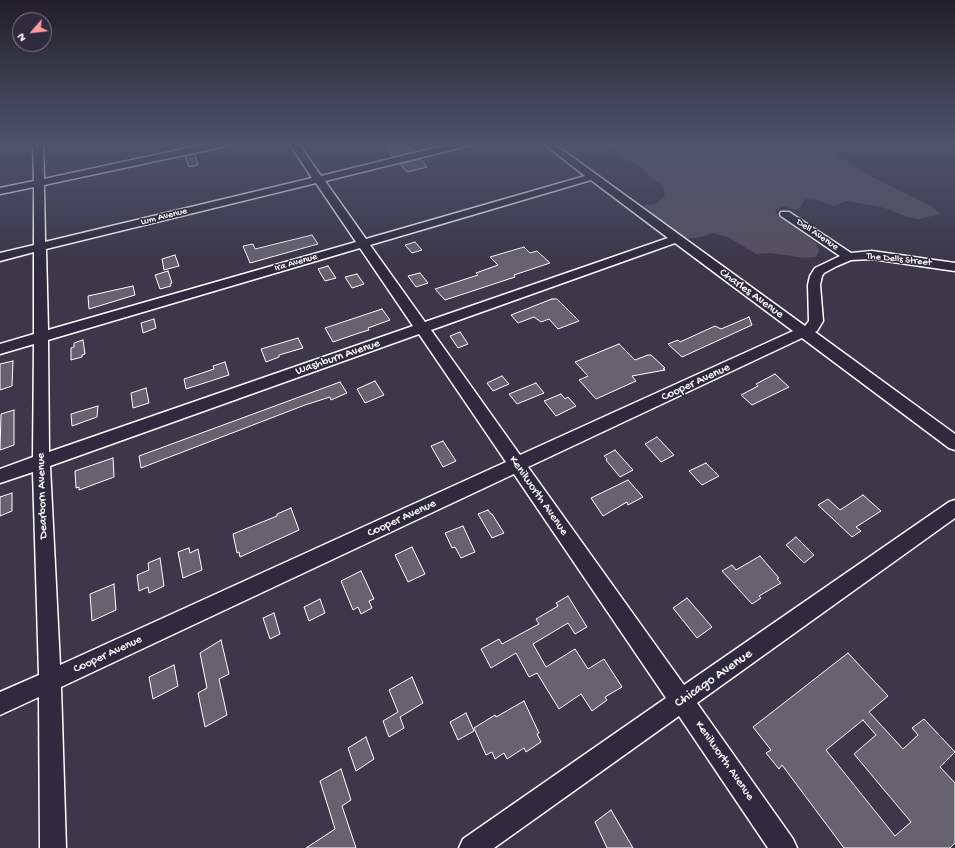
<!DOCTYPE html>
<style>
body{margin:0}
#map{position:relative;width:955px;height:848px;overflow:hidden;background:#3c3749;font-family:"Gochi Hand",sans-serif}
canvas{display:block}
.north{position:absolute;left:12px;top:12px;width:40px;height:40px;box-sizing:border-box;background:#2f2a3d;border:1px solid #827f8b;border-radius:50%;rotate:242deg;font-size:11px;font-weight:700;line-height:16px;text-align:center;color:#fff}
.north::after{content:'';display:block;margin:auto;width:14px;height:18px;background:#ff9aa2;clip-path:polygon(50% 0,100% 100%,50% 72%,0 100%)}
</style>
<div id="map">
<canvas width="955" height="848"></canvas>
<div class="north">N</div>
</div>
<script>
const ctx = document.querySelector('canvas').getContext('2d');
ctx.lineJoin = 'round';
function paint(path, color) {
  ctx.fillStyle = color;
  ctx.fill(path, 'evenodd');
}
function poly(rows) {
  const path = new Path2D();
  for (const r of rows) {
    path.moveTo(r[0], r[1]);
    for (let i = 2; i < r.length; i += 2) path.lineTo(r[i], r[i + 1]);
  }
  return path;
}
function stroke(path, color, width, dash) {
  ctx.strokeStyle = color;
  ctx.lineWidth = width;
  ctx.lineCap = dash ? 'butt' : 'round';
  ctx.setLineDash(dash || []);
  ctx.stroke(path);
}
function drawText(font, color, halo, rows, align = 'center') {
  ctx.font = font + ' "Gochi Hand",sans-serif';
  ctx.lineWidth = 3;
  ctx.setLineDash([]);
  ctx.textBaseline = 'middle';
  ctx.strokeStyle = halo;
  ctx.fillStyle = color;
  for (const [text, x, y, turn = 0] of rows) {
    ctx.save();
    ctx.translate(x, y);
    ctx.rotate((+turn || 0) * Math.PI / 180);
    ctx.textAlign = isNaN(turn) ? turn : align;
    if (halo) ctx.strokeText(text, 0, 0);
    ctx.fillText(text, 0, 0);
    ctx.restore();
  }
}
const green = poly([
 [606,143,819,143,828,147,838,156,866,174,933,207,940,214,919,219,907,217,885,208,869,205,846,201,834,206,818,200,806,199,803,202,801,207,796,210,785,206,775,210,777,215,815,242,819,250,816,257,804,258,771,253,756,254,728,237,713,233,701,237,687,239,683,237,647,211,643,208,645,205,655,204,665,196,663,186,645,172,641,167,626,159,618,151]
]);
const building = poly([
 [403,143,407,143,414,152,393,157,385,147,403,143],
 [195,154,198,165,189,167,185,156,195,154],
 [421,159,427,167,407,172,400,164,421,159],
 [312,235,318,244,250,263,243,246,253,244,255,249,312,235],
 [415,242,422,250,412,253,405,245,415,242],
 [524,247,530,253,537,251,550,263,514,275,515,277,445,300,435,289,478,275,476,273,498,265,490,257,524,247],
 [175,255,179,266,164,270,162,259,175,255],
 [328,266,336,278,325,281,318,269,328,266],
 [168,271,172,283,170,284,171,286,160,289,155,275,168,271],
 [420,273,428,283,416,287,408,276,420,273],
 [357,274,364,284,352,288,345,277,357,274],
 [133,286,135,295,89,309,88,296,133,286],
 [552,299,557,299,579,321,558,329,549,319,541,322,534,317,518,323,511,315,552,299],
 [382,309,390,320,368,328,369,330,359,333,333,342,325,328,382,309],
 [749,317,752,325,682,357,668,344,678,340,680,342,715,326,721,329,749,317],
 [154,319,156,328,143,333,141,323,154,319],
 [460,332,468,344,458,348,450,336,460,332],
 [298,338,303,348,279,355,279,357,266,362,261,349,298,338],
 [83,340,85,354,82,355,82,357,71,360,71,348,74,347,74,343,83,340],
 [619,344,635,360,648,355,651,355,665,368,663,369,665,370,632,376,636,381,596,399,579,380,588,376,575,362,619,344],
 [13,361,12,386,0,390,0,364,13,361],
 [225,362,229,375,186,389,184,379,214,369,213,366,225,362],
 [775,374,789,387,752,405,741,395,758,386,756,384,775,374],
 [502,376,509,384,493,391,487,383,502,376],
 [375,381,384,395,365,403,357,389,375,381],
 [340,382,347,393,331,400,330,397,305,405,141,468,139,456,340,382],
 [536,383,544,393,517,404,509,394,536,383],
 [146,388,149,403,133,408,131,393,146,388],
 [561,394,565,399,568,397,576,406,556,416,544,401,561,394],
 [98,406,97,417,72,426,71,414,98,406],
 [14,410,14,445,0,450,1,414,14,410],
 [657,437,674,455,661,462,645,444,657,437],
 [443,441,456,461,443,467,431,446,443,441],
 [615,450,633,470,620,477,606,460,607,459,604,456,615,450],
 [113,458,114,477,79,490,79,487,76,488,75,471,113,458],
 [706,463,719,476,702,485,689,471,706,463],
 [628,480,643,497,628,505,627,502,603,516,591,498,628,480],
 [12,493,12,511,0,516,0,497,12,493],
 [863,495,881,511,856,527,861,531,852,537,818,505,828,499,840,510,863,495],
 [291,508,299,530,240,557,239,552,237,553,233,534,277,516,277,514,291,508],
 [488,510,491,514,492,514,504,533,492,538,478,514,488,510],
 [463,526,475,552,461,558,455,547,452,548,445,533,463,526],
 [796,537,814,555,804,563,786,545,796,537],
 [412,547,425,574,408,582,395,555,412,547],
 [189,548,190,553,198,549,202,570,183,578,178,552,189,548],
 [760,556,779,578,777,579,781,583,759,596,761,598,752,604,722,571,732,565,736,570,760,556],
 [160,558,164,586,149,593,148,587,139,591,137,575,149,570,148,563,160,558],
 [361,571,374,599,369,601,372,608,361,614,358,607,353,610,341,581,361,571],
 [114,584,116,610,92,621,90,594,114,584],
 [568,596,587,627,575,634,568,623,533,644,546,667,575,649,588,669,604,659,622,687,605,697,607,700,592,711,581,694,559,709,537,673,529,677,516,653,491,668,481,649,499,639,502,644,539,624,536,619,558,606,556,603,568,596],
 [687,598,712,627,697,638,673,608,687,598],
 [320,599,325,613,309,621,304,607,320,599],
 [274,613,280,634,270,639,263,618,274,613],
 [221,640,229,674,219,679,227,715,205,727,198,693,207,688,200,653,221,640],
 [848,653,888,696,869,712,903,749,918,735,912,728,924,719,955,752,940,767,955,783,955,843,950,848,844,848,782,765,779,769,766,753,771,750,753,727,848,653],
 [863,720,876,735,854,754,911,822,895,836,826,750,863,720],
 [174,665,178,686,153,699,149,677,174,665],
 [412,677,423,703,400,717,404,728,389,737,383,721,398,712,389,690,412,677],
 [524,701,539,733,537,734,541,742,526,752,524,748,507,759,504,753,495,759,492,752,486,755,474,728,495,715,496,717,524,701],
 [466,713,474,731,458,740,450,722,466,713],
 [366,737,374,759,356,771,348,748,366,737],
 [341,769,351,800,342,806,356,848,306,848,335,829,320,781,341,769],
 [611,810,633,848,607,848,595,822,611,810]
]);
const minor = poly([
 [33,143,43,143,44,179,211,143,230,143,226,146,44,185,45,242,312,178,289,143,298,143,321,176,455,143,472,143,471,145,325,181,366,239,585,176,543,143,553,143,805,326,809,321,808,285,810,276,815,268,840,256,781,216,780,214,781,212,789,212,851,253,872,251,955,263,955,271,872,259,851,260,837,266,824,273,822,276,820,285,823,321,817,331,815,332,955,434,955,450,949,448,802,338,528,467,684,685,949,502,955,500,955,518,697,703,793,839,797,848,768,848,679,716,494,848,459,848,463,839,666,698,514,474,61,687,66,848,40,848,39,697,0,715,0,692,39,675,33,472,0,483,0,469,33,457,34,344,0,354,0,344,34,334,34,252,0,261,0,253,34,245,34,187,0,194,0,188,34,181,33,143],
 [591,180,668,238,425,322,370,245,591,180],
 [316,183,356,242,48,330,46,249,316,183],
 [675,243,793,331,520,455,431,330,675,243],
 [360,248,413,326,49,452,48,340,360,248],
 [419,334,506,462,60,665,50,466,419,334]
]);
const farStreetnames = [
 ["Lum Avenue",164,217,-14],
 ["Dell Avenue",817,235,34],
 ["The Dells Street",899,260,6],
 ["Ira Avenue",296,263,-16]
];
const streetNames = [
 ["Charles Avenue",751,294,36],
 ["Washburn Avenue",338,358,-19],
 ["Cooper Avenue",696,383,-25],
 ["Dearborn Avenue",43,496,-92],
 ["Kenilworth Avenue",538,496,55],
 ["Cooper Avenue",402,519,-25],
 ["Cooper Avenue",108,655,-25],
 ["Kenilworth Avenue",724,761,55]
];
const nearStreetnames = [
 ["Chicago Avenue",714,679,-35]
];
paint(green, '#555060');
paint(building, '#666270');
stroke(building, '#fff', 1);
stroke(minor, '#fff', 3);
paint(minor, '#2f2a3d');
const sky = ctx.createLinearGradient(0, 0, 0, 262);
sky.addColorStop(0, '#211e28');
sky.addColorStop(0.55, '#50536a');
sky.addColorStop(1, '#50536a00');
ctx.fillStyle = sky;
ctx.fillRect(0, 0, 955, 262);
drawText('10px', '#fff', '#2f2a3d', farStreetnames);
drawText('12px', '#fff', '#2f2a3d', streetNames);
drawText('14px', '#fff', '#2f2a3d', nearStreetnames);
</script>
